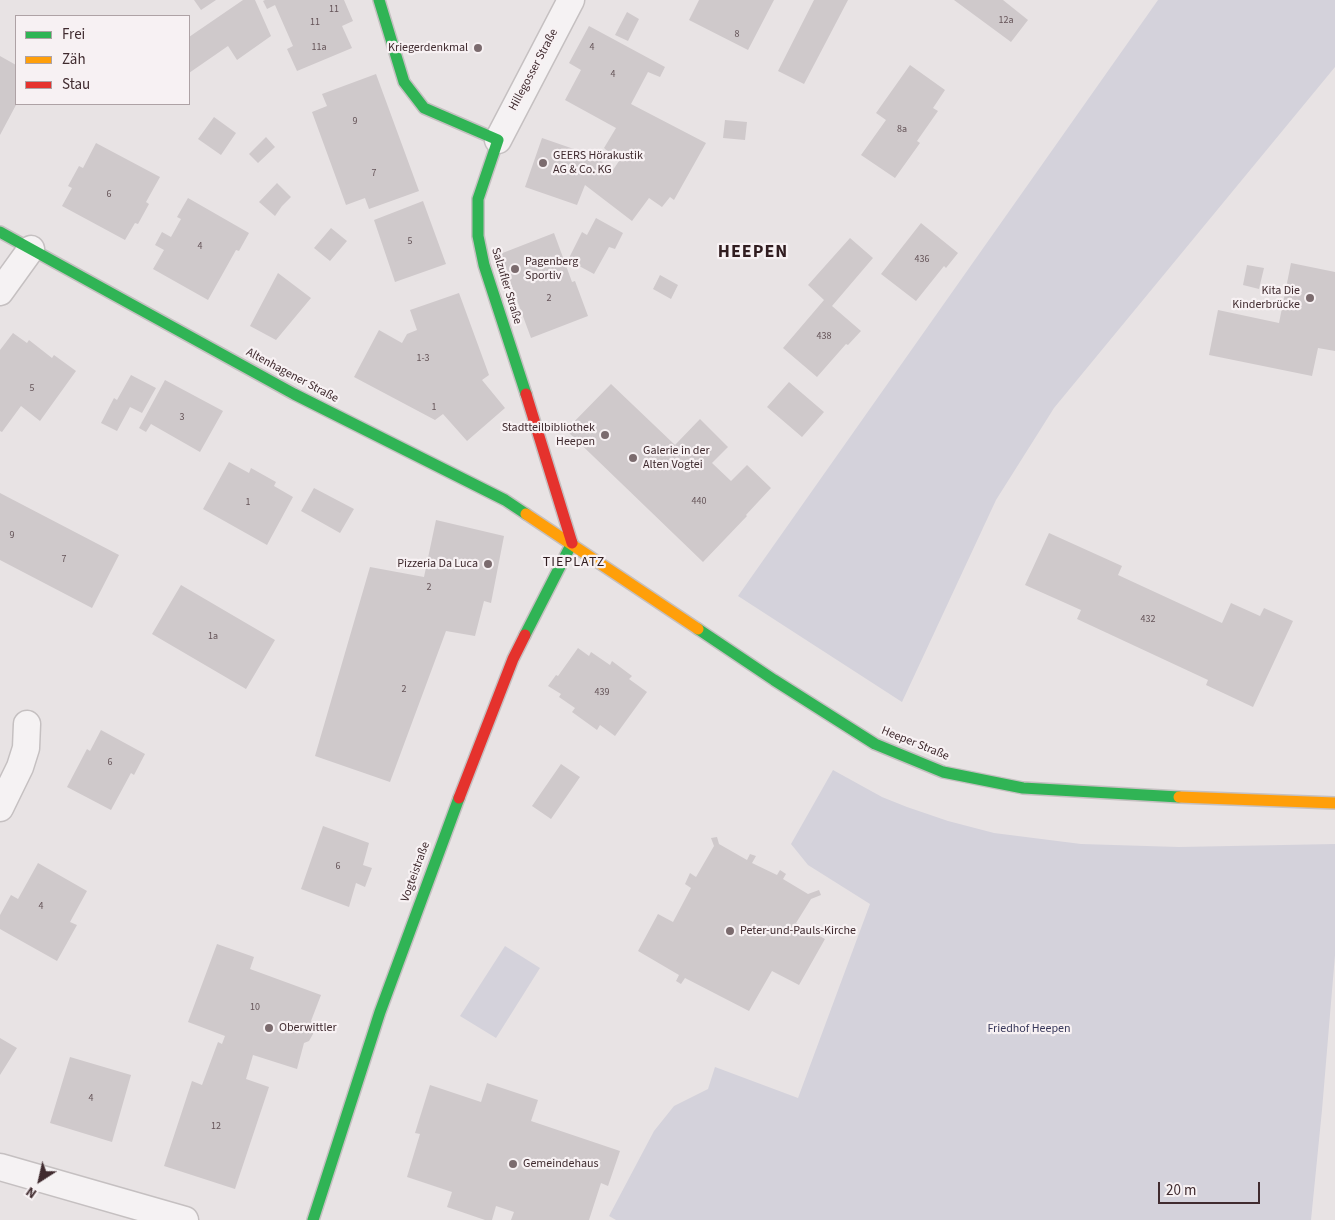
<!DOCTYPE html>
<meta charset="utf-8">
<style>
body{margin:0}
#map{position:relative;width:1335px;height:1220px;overflow:hidden;background:#e8e3e4;font-family:"Source Sans 3",sans-serif}
canvas{display:block}
.legend{position:absolute;left:15px;top:15px;width:175px;height:90px;box-sizing:border-box;background:#f7f1f3;border:1px solid #aea2a5;margin:0;padding:6px 9px;list-style:none;font-size:15px;color:#402b2f}
.legend li{display:flex;align-items:center;gap:10px;height:25px}
.legend b{width:25px;border:1px solid #aea2a5}
.north{position:absolute;left:15px;top:1155px;width:50px;height:50px;-webkit-text-stroke:4px #f7f1f3;paint-order:stroke;rotate:215deg;font-size:14px;font-weight:700;line-height:20px;text-align:center;color:#402b2f}
.north::after{content:'';display:block;margin:auto;width:18px;height:22px;background:#402b2f;clip-path:polygon(50% 0,100% 100%,50% 72%,0 100%)}
.scale{position:absolute;left:1158px;top:1182px;width:102px;height:22px;box-sizing:border-box;border:2px solid #402b2f;border-top:0;padding-left:6px;font-size:15px;line-height:18px;white-space:nowrap;color:#402b2f;-webkit-text-stroke:4px #f7f1f3;paint-order:stroke}
</style>
<div id="map">
<canvas width="1335" height="1220"></canvas>
<ul class="legend">
<li><b style="height:6px;background:#30b455"></b>Frei</li>
<li><b style="height:6px;background:#ff9f0a"></b>Zäh</li>
<li><b style="height:6px;background:#e5322d"></b>Stau</li>
</ul>
<div class="north">N</div>
<div class="scale">20 m</div>
</div>
<script>
const ctx = document.querySelector('canvas').getContext('2d');
ctx.lineJoin = 'round';
function paint(path, color) {
  ctx.fillStyle = color;
  ctx.fill(path, 'evenodd');
}
function poly(rows) {
  const path = new Path2D();
  for (const r of rows) {
    path.moveTo(r[0], r[1]);
    for (let i = 2; i < r.length; i += 2) path.lineTo(r[i], r[i + 1]);
  }
  return path;
}
function stroke(path, color, width, dash) {
  ctx.strokeStyle = color;
  ctx.lineWidth = width;
  ctx.lineCap = dash ? 'butt' : 'round';
  ctx.setLineDash(dash || []);
  ctx.stroke(path);
}
function drawText(font, color, halo, rows, align = 'center') {
  ctx.font = font + ' "Source Sans 3",sans-serif';
  ctx.lineWidth = 4.5;
  ctx.setLineDash([]);
  ctx.textBaseline = 'middle';
  ctx.strokeStyle = halo;
  ctx.fillStyle = color;
  for (const [text, x, y, turn = 0] of rows) {
    ctx.save();
    ctx.translate(x, y);
    ctx.rotate((+turn || 0) * Math.PI / 180);
    ctx.textAlign = isNaN(turn) ? turn : align;
    if (halo) ctx.strokeText(text, 0, 0);
    ctx.fillText(text, 0, 0);
    ctx.restore();
  }
}
const green = poly([
 [1158,0,1335,0,1335,67,1054,408,996,500,902,702,738,596],
 [833,770,882,797,907,807,948,821,994,833,1081,844,1179,847,1335,844,1335,955,1322,1110,1311,1220,616,1220,609,1216,654,1131,674,1106,708,1089,715,1067,798,1098,870,904,808,865,791,844],
 [505,946,540,968,496,1038,460,1016]
]);
const building = poly([
 [194,0,216,0,201,10],
 [243,0,255,0,271,36,237,60,228,46,189,73,189,37],
 [265,0,344,0,353,21,342,26,352,48,297,71,287,49,293,46,275,5,267,9,263,1],
 [699,0,774,0,748,50,689,20],
 [814,0,848,0,804,84,778,71],
 [954,0,1003,0,1028,20,1011,42],
 [627,12,639,19,628,41,615,35],
 [589,26,665,67,660,77,648,72,631,104,706,143,674,200,670,197,662,207,649,198,632,221,585,185,577,205,525,187,542,138,594,156,613,170,619,161,604,148,616,128,565,100,581,70,569,63],
 [0,56,16,65,16,105,0,135],
 [910,65,945,90,933,108,938,111,917,141,920,143,895,178,861,155,886,120,876,113],
 [376,74,419,191,369,209,365,198,346,205,312,112,327,106,322,94],
 [214,117,236,133,221,155,198,139],
 [725,120,747,122,745,140,723,138],
 [266,137,275,147,258,163,249,154],
 [96,143,160,177,146,202,149,204,138,224,135,223,125,240,62,206,72,188,68,186,79,166,83,168],
 [277,183,291,197,282,206,275,216,259,202],
 [188,198,249,233,239,251,236,250,208,300,153,269,164,250,155,245,162,232,171,237,181,219,177,217],
 [423,201,446,264,395,282,374,220],
 [596,218,623,233,615,249,609,247,594,274,568,260,582,232,587,235],
 [921,223,958,253,946,268,944,266,916,301,881,274],
 [331,228,347,241,330,261,314,248],
 [554,233,572,282,575,281,588,316,531,338,500,254],
 [850,238,873,258,832,306,861,331,848,345,846,344,817,377,783,348,824,300,808,285],
 [1291,263,1335,272,1335,351,1318,348,1312,376,1209,355,1218,310,1279,323],
 [1247,265,1264,268,1259,289,1243,285],
 [278,273,311,298,276,340,250,326],
 [660,275,678,285,671,299,653,289],
 [459,293,489,375,482,380,505,408,467,441,443,414,435,420,354,377,379,330,402,343,407,334,417,330,410,310],
 [13,333,27,343,29,340,52,358,54,355,76,371,40,421,21,406,2,432,0,431,0,350],
 [131,375,156,388,142,413,130,407,117,431,101,423,114,398,117,400],
 [165,380,223,411,200,452,151,424,146,432,139,428],
 [789,382,824,412,802,437,767,407],
 [611,384,675,445,700,419,728,447,712,463,731,481,747,465,771,488,746,515,747,516,703,562,566,430],
 [229,462,249,473,251,468,276,482,274,486,293,497,267,545,203,509],
 [314,488,354,509,340,533,301,511],
 [0,493,119,555,92,608,0,560],
 [436,520,504,536,491,603,484,601,475,636,446,631,390,782,315,756,370,567,424,577],
 [1049,533,1122,566,1118,575,1222,623,1231,603,1260,616,1264,608,1293,621,1253,707,1206,685,1208,680,1077,619,1081,610,1025,585],
 [181,585,275,640,246,689,152,634],
 [578,648,589,656,591,652,610,665,612,661,632,676,629,679,647,692,615,736,600,725,597,730,572,712,575,708,559,697,561,694,548,686,556,675,558,676],
 [101,730,145,754,134,775,131,773,111,810,67,787,87,749,90,751],
 [561,764,580,777,551,819,532,806],
 [323,826,369,843,363,865,372,868,365,887,356,883,349,907,301,889],
 [717,837,719,844,747,860,750,854,756,856,752,863,777,875,780,870,786,874,783,879,808,894,819,890,821,895,811,899,796,923,825,939,799,985,772,971,749,1011,685,978,681,984,676,981,679,975,638,951,658,914,673,922,691,888,685,884,690,873,696,877,714,846,711,838],
 [38,863,87,891,70,922,77,925,57,961,0,929,0,915,11,895,18,899],
 [217,944,254,957,250,969,321,995,311,1021,314,1025,313,1034,309,1041,304,1043,297,1069,253,1055,246,1079,269,1087,235,1189,164,1166,192,1081,202,1085,218,1042,222,1044,225,1036,188,1022],
 [0,1038,17,1048,0,1075],
 [70,1057,131,1075,112,1142,50,1123],
 [487,1083,538,1100,531,1121,620,1151,608,1186,601,1183,589,1220,511,1220,514,1212,496,1206,492,1220,485,1220,447,1207,452,1192,407,1177,420,1134,415,1133,430,1085,481,1102]
]);
const street = poly([
 [498,140,571,0],
 [0,292,31,249],
 [0,808,20,767,26,748,27,724],
 [0,1167,185,1220]
]);
const fast = poly([
 [379,0,404,82,424,108,498,140,478,199,478,236,484,265,526,394],
 [0,232,294,394,505,500,526,514],
 [698,629,774,680,875,744,943,772,1023,788,1179,797],
 [525,635,572,543],
 [313,1220,380,1012,459,798]
]);
const slow = poly([
 [526,514,698,629],
 [1179,797,1335,803]
]);
const jam = poly([
 [526,394,572,543],
 [459,798,513,659,525,635]
]);
const markers = [
 [478,48,5,"#7b6b6e"],
 [543,163,5,"#7b6b6e"],
 [515,269,5,"#7b6b6e"],
 [1310,298,5,"#7b6b6e"],
 [605,435,5,"#7b6b6e"],
 [633,458,5,"#7b6b6e"],
 [488,564,5,"#7b6b6e"],
 [730,931,5,"#7b6b6e"],
 [269,1028,5,"#7b6b6e"],
 [513,1164,5,"#7b6b6e"]
];
const numberNames = [
 ["11",334,10],
 ["12a",1006,21],
 ["11",315,23],
 ["8",737,35],
 ["11a",319,48],
 ["4",592,48],
 ["4",613,75],
 ["9",355,122],
 ["8a",902,130],
 ["7",374,174],
 ["6",109,195],
 ["5",410,242],
 ["4",200,247],
 ["436",922,260],
 ["2",549,299],
 ["438",824,337],
 ["1-3",423,359],
 ["5",32,389],
 ["1",434,408],
 ["3",182,418],
 ["440",699,502],
 ["1",248,503],
 ["9",12,536],
 ["7",64,560],
 ["2",429,588],
 ["432",1148,620],
 ["1a",213,637],
 ["2",404,690],
 ["439",602,693],
 ["6",110,763],
 ["6",338,867],
 ["4",41,907],
 ["10",255,1008],
 ["4",91,1099],
 ["12",216,1127]
];
const poiNames = [
 ["Kriegerdenkmal",468,48,"right"],
 ["GEERS Hörakustik",553,156],
 ["AG & Co. KG",553,170],
 ["Pagenberg",525,262],
 ["Sportiv",525,276],
 ["Kita Die",1300,291,"right"],
 ["Kinderbrücke",1300,305,"right"],
 ["Stadtteilbibliothek",595,428,"right"],
 ["Heepen",595,442,"right"],
 ["Galerie in der",643,451],
 ["Alten Vogtei",643,465],
 ["Pizzeria Da Luca",478,564,"right"],
 ["Peter-und-Pauls-Kirche",740,931],
 ["Oberwittler",279,1028],
 ["Gemeindehaus",523,1164]
];
const streetNames = [
 ["Hillegosser Straße",534,70,-62],
 ["Salzufler Straße",506,286,73],
 ["Altenhagener Straße",292,376,28],
 ["Heeper Straße",915,744,22],
 ["Vogteistraße",416,872,-70]
];
const parkNames = [
 ["Friedhof Heepen",1029,1029]
];
const neighbourhoodNames = [
 ["TIEPLATZ",574,563]
];
const districtNames = [
 ["HEEPEN",753,253]
];
paint(green, '#d4d2db');
paint(building, '#cfc9cb');
stroke(street, '#c5c0c1', 29);
stroke(fast, '#c5c0c1', 14);
stroke(slow, '#c5c0c1', 14);
stroke(jam, '#c5c0c1', 14);
stroke(street, '#f5f2f3', 26);
stroke(fast, '#30b455', 11);
stroke(slow, '#ff9f0a', 11);
stroke(jam, '#e5322d', 11);
for (const [x, y, r, color] of markers) {
  const dot = new Path2D();
  dot.arc(x, y, r, 0, 2 * Math.PI);
  ctx.fillStyle = color;
  ctx.fill(dot);
  stroke(dot, '#f7f1f3', 2);
}
drawText('10px', '#655458', null, numberNames);
drawText('12px', '#402b2f', '#f7f1f3', poiNames, 'left');
drawText('12px', '#402b2f', '#f7f1f3', streetNames);
drawText('12px', '#39395b', '#f7f1f3', parkNames);
ctx.letterSpacing = '1px';
drawText('14px', '#311d20', '#f7f1f3', neighbourhoodNames);
ctx.letterSpacing = '0px';
ctx.letterSpacing = '1px';
drawText('bold 18px', '#311d20', '#f7f1f3', districtNames);
ctx.letterSpacing = '0px';
</script>
